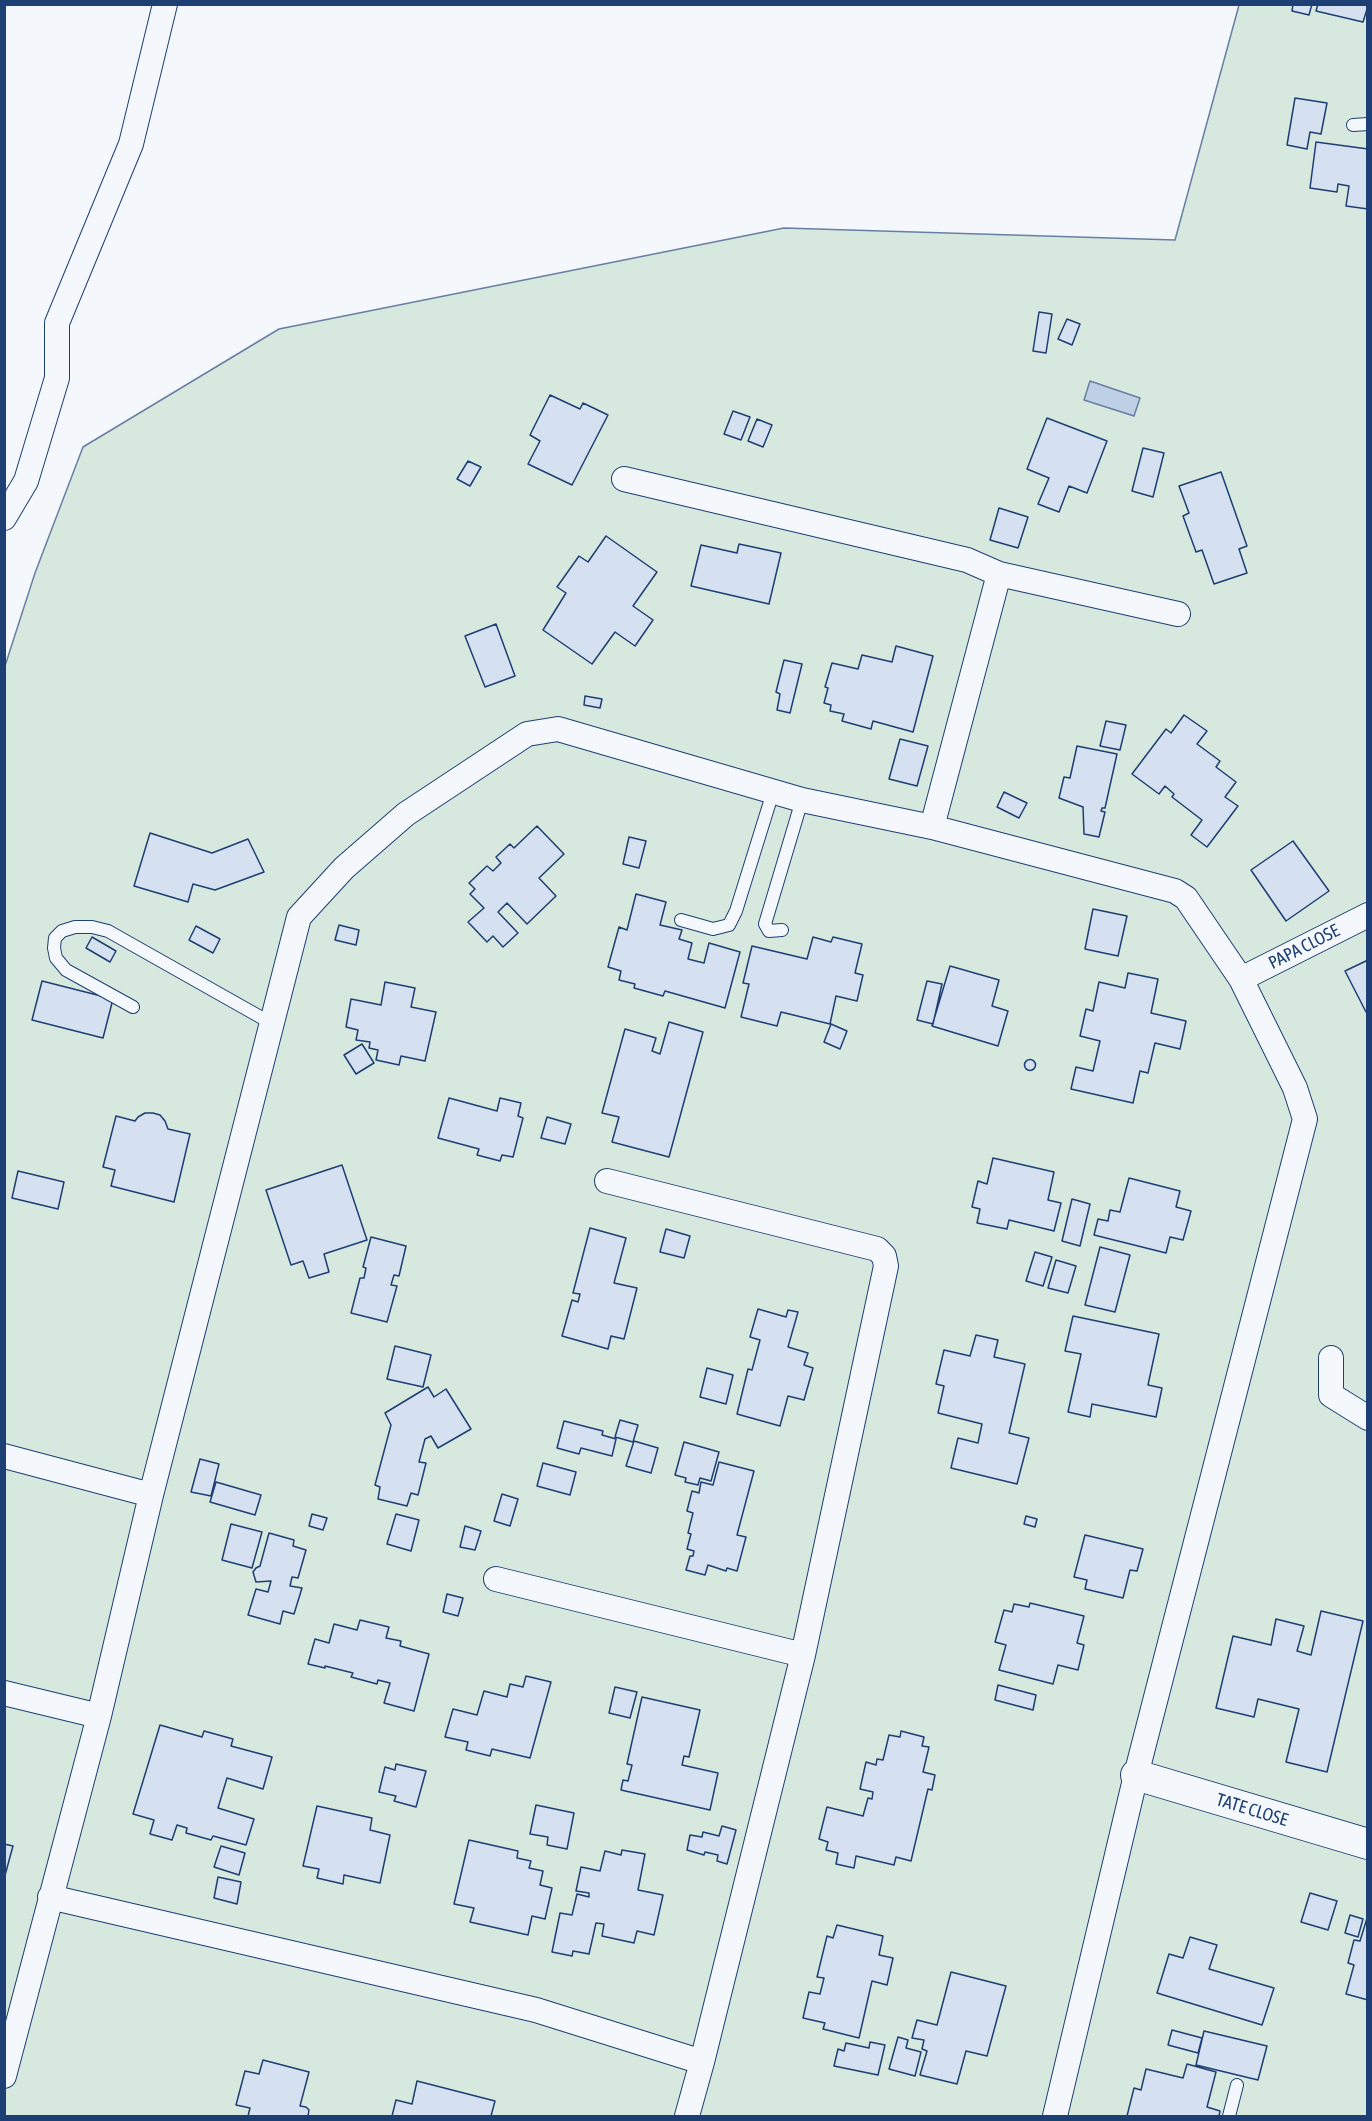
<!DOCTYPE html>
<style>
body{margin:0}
#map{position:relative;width:1372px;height:2121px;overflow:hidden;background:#f4f7fb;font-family:"Asap Condensed",sans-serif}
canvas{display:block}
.frame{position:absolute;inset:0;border:6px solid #1d3f73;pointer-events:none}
</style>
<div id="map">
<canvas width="1372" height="2121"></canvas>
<div class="frame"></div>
</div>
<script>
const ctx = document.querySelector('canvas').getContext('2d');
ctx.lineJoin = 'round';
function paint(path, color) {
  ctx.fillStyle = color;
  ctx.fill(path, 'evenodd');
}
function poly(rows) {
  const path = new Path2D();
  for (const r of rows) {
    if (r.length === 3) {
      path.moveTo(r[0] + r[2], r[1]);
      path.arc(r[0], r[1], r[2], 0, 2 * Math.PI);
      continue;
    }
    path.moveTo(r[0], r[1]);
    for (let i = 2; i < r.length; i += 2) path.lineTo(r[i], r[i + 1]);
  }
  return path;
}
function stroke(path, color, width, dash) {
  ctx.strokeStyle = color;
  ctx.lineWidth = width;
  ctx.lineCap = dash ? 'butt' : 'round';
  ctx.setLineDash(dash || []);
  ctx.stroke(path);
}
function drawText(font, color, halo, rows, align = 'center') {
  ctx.font = font + ' "Asap Condensed",sans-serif';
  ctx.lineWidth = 4.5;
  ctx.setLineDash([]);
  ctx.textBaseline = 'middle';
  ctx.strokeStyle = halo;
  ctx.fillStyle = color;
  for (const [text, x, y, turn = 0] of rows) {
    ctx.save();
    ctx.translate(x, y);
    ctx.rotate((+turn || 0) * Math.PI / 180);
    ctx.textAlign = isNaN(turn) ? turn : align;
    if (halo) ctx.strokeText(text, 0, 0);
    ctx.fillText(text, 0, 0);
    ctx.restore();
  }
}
const green = poly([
 [1239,5,1367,5,1367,2116,5,2116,4,669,35,573,83,447,279,329,784,228,1175,240,1239,5]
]);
const water = poly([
 [1090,381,1140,398,1134,416,1084,400,1090,381]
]);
const building = poly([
 [1293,4,1312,4,1309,15,1292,11,1293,4],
 [1318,4,1368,4,1368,6,1363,22,1316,11,1318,4],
 [1295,98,1327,103,1321,134,1310,132,1307,149,1287,145,1295,98],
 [1316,142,1368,149,1368,209,1346,206,1349,186,1338,184,1337,192,1310,188,1316,142],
 [1039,312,1052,314,1046,353,1033,351,1039,312],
 [1067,319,1080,324,1072,345,1058,339,1067,319],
 [550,395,580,409,583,403,608,415,572,485,528,464,540,441,530,435,550,395],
 [733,411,750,417,741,440,724,434,733,411],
 [1047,418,1107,441,1087,493,1069,486,1059,512,1038,504,1049,478,1027,469,1047,418],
 [757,419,772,425,763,447,748,441,757,419],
 [1143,448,1164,453,1153,497,1132,491,1143,448],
 [468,461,481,467,470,486,457,479,468,461],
 [1221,472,1247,546,1239,549,1247,573,1214,584,1202,550,1196,552,1183,516,1189,513,1179,486,1221,472],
 [999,508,1028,517,1018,548,990,540,999,508],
 [606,536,657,572,633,606,653,620,635,646,615,632,592,664,543,630,566,593,557,587,579,556,588,562,606,536],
 [739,544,781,553,769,604,691,586,701,545,737,553,739,544],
 [496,624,515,676,485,687,465,636,496,624],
 [896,646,933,656,913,732,873,721,871,729,842,721,844,714,830,711,831,705,824,703,828,688,825,687,832,663,858,669,862,655,892,662,896,646],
 [784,660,802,664,790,713,777,710,780,694,776,692,784,660],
 [585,696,602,699,600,708,584,705,585,696],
 [1184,715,1207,731,1197,744,1220,761,1216,767,1236,782,1225,797,1238,806,1207,847,1191,835,1202,820,1172,797,1174,794,1165,786,1159,794,1132,774,1166,729,1171,733,1184,715],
 [1106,721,1126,725,1120,750,1100,746,1106,721],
 [900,739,928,746,917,786,889,779,900,739],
 [1077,746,1117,754,1105,808,1102,808,1101,811,1105,812,1099,837,1084,834,1083,807,1059,798,1064,777,1070,778,1077,746],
 [1004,792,1027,803,1019,818,997,807,1004,792],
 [537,826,564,854,539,878,556,896,527,924,507,903,498,912,518,933,503,947,493,936,487,942,468,922,484,908,470,894,475,889,469,883,487,866,493,871,501,863,496,857,510,844,514,848,537,826],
 [150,833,212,853,248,839,264,872,215,890,193,884,188,902,134,886,150,833],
 [629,837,646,841,639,868,623,864,629,837],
 [1293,841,1329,891,1286,921,1251,870,1293,841],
 [636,894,666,902,660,925,682,930,679,939,692,943,688,959,704,963,709,943,740,952,725,1008,665,991,663,996,634,988,635,984,619,980,621,971,608,967,619,927,627,930,636,894],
 [1093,909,1127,916,1118,956,1085,949,1093,909],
 [339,925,359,930,356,945,335,940,339,925],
 [196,926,220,939,213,953,189,940,196,926],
 [92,937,116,951,110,962,86,948,92,937],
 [813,937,831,942,833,937,862,944,855,973,863,975,857,1001,836,996,830,1024,781,1012,777,1026,741,1017,749,984,743,983,752,946,807,959,813,937],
 [1368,960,1368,1011,1366,1012,1345,971,1368,960],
 [950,966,999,980,992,1006,1008,1011,998,1046,932,1026,950,966],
 [1128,973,1158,979,1151,1013,1186,1021,1180,1049,1155,1043,1148,1073,1140,1071,1133,1103,1071,1089,1076,1067,1093,1071,1100,1041,1080,1036,1086,1009,1093,1011,1099,982,1125,988,1128,973],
 [42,981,113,999,103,1038,32,1020,42,981],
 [927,981,942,984,933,1024,917,1020,927,981],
 [385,982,415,988,411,1007,436,1012,425,1061,401,1056,399,1065,376,1060,378,1050,369,1048,370,1042,356,1040,358,1030,346,1027,351,999,381,1005,385,982],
 [669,1022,703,1032,669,1157,612,1142,619,1117,602,1113,625,1029,656,1038,652,1051,660,1054,669,1022],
 [831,1024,847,1031,840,1049,824,1042,831,1024],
 [362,1044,374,1063,356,1074,344,1055,362,1044],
 [1030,1065,5.5],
 [449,1098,497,1111,500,1098,521,1103,518,1116,523,1118,513,1157,502,1155,500,1161,477,1155,479,1149,438,1138,449,1098],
 [145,1113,153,1113,160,1115,165,1121,168,1129,190,1134,174,1202,111,1186,115,1170,103,1167,116,1116,135,1121,138,1117,145,1113],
 [547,1117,571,1124,565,1144,541,1138,547,1117],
 [993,1158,1054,1172,1048,1200,1061,1203,1054,1231,1009,1220,1007,1229,977,1223,980,1209,972,1207,978,1181,987,1184,993,1158],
 [342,1165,367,1240,324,1254,329,1272,309,1278,303,1261,291,1265,266,1190,342,1165],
 [18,1171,64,1182,58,1209,12,1198,18,1171],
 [1129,1178,1180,1191,1176,1207,1191,1211,1183,1240,1170,1237,1166,1253,1094,1235,1098,1219,1108,1221,1110,1210,1120,1212,1129,1178],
 [1072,1199,1090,1204,1080,1246,1062,1241,1072,1199],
 [590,1228,626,1238,614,1283,637,1288,624,1339,611,1336,608,1349,562,1336,572,1300,578,1302,580,1294,573,1293,590,1228],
 [666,1229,690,1236,684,1258,660,1252,666,1229],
 [371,1237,406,1246,399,1276,394,1275,391,1285,397,1286,387,1322,351,1313,360,1278,364,1278,366,1268,363,1267,371,1237],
 [1100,1247,1130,1255,1115,1312,1085,1305,1100,1247],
 [1035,1252,1052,1257,1043,1286,1026,1281,1035,1252],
 [1056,1260,1076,1266,1068,1293,1048,1288,1056,1260],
 [758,1309,786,1317,788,1310,798,1312,788,1347,808,1353,804,1365,813,1368,804,1400,788,1396,780,1426,737,1414,748,1369,752,1370,760,1340,750,1337,758,1309],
 [1073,1316,1159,1334,1148,1385,1162,1388,1156,1417,1092,1404,1090,1417,1068,1412,1081,1354,1065,1351,1073,1316],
 [976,1335,998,1340,994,1357,1025,1364,1009,1433,1029,1438,1017,1484,951,1468,958,1438,978,1443,982,1424,938,1413,944,1386,936,1384,944,1350,970,1356,976,1335],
 [395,1346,431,1355,423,1387,387,1379,395,1346],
 [707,1368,733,1375,726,1404,700,1397,707,1368],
 [428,1387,434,1397,446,1389,471,1429,438,1448,431,1436,425,1439,419,1462,426,1463,418,1495,411,1493,407,1506,378,1499,380,1487,375,1485,391,1425,385,1413,428,1387],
 [620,1420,638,1425,633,1442,615,1437,620,1420],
 [564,1421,603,1431,602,1435,616,1439,612,1456,581,1448,579,1454,557,1448,564,1421],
 [634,1441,658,1448,651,1473,626,1466,634,1441],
 [684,1442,719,1452,711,1481,700,1478,698,1485,685,1482,686,1478,675,1475,684,1442],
 [200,1459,219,1464,211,1496,191,1492,200,1459],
 [719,1462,754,1471,737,1535,746,1537,737,1571,727,1568,726,1571,708,1565,705,1575,686,1570,690,1556,693,1556,694,1551,687,1549,691,1534,688,1533,693,1513,687,1511,692,1491,699,1493,701,1482,713,1485,719,1462],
 [543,1463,576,1472,570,1495,537,1486,543,1463],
 [216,1482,261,1495,255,1515,210,1502,216,1482],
 [502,1494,518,1499,510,1526,494,1521,502,1494],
 [312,1514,327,1518,323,1530,309,1526,312,1514],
 [396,1514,419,1520,411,1551,387,1544,396,1514],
 [1026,1516,1037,1519,1035,1527,1024,1524,1026,1516],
 [231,1524,262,1532,252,1568,222,1560,231,1524],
 [465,1526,481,1531,475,1550,460,1547,465,1526],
 [269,1533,294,1540,293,1546,306,1550,298,1578,292,1577,290,1586,302,1588,294,1614,283,1611,280,1624,248,1615,256,1589,268,1592,271,1581,256,1582,253,1572,256,1568,260,1566,269,1533],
 [1085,1535,1143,1549,1137,1571,1130,1570,1123,1598,1085,1589,1087,1580,1074,1577,1085,1535],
 [447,1594,463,1598,458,1616,443,1612,447,1594],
 [1030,1603,1084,1616,1077,1643,1084,1645,1078,1670,1058,1665,1053,1684,999,1670,1006,1645,995,1642,1004,1610,1012,1612,1014,1604,1029,1607,1030,1603],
 [1321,1611,1363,1621,1327,1772,1286,1762,1299,1709,1258,1699,1254,1717,1216,1708,1233,1636,1271,1645,1276,1619,1304,1626,1297,1651,1311,1655,1321,1611],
 [360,1620,389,1627,386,1638,401,1641,400,1646,429,1654,414,1711,384,1703,390,1683,378,1680,377,1684,351,1677,353,1673,325,1666,325,1668,308,1664,315,1639,329,1643,334,1624,357,1630,360,1620],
 [526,1676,551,1682,530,1758,492,1749,490,1756,466,1750,468,1742,445,1737,453,1709,477,1715,484,1691,507,1697,510,1684,523,1687,526,1676],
 [998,1685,1036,1695,1033,1710,995,1700,998,1685],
 [615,1687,637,1692,630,1718,609,1713,615,1687],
 [642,1697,700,1710,689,1757,684,1756,682,1765,718,1773,710,1810,621,1790,623,1780,628,1781,632,1765,627,1764,642,1697],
 [160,1725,202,1737,204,1731,233,1739,231,1746,272,1757,263,1789,227,1778,218,1808,254,1819,246,1845,213,1836,211,1840,186,1833,187,1828,177,1825,172,1840,150,1834,154,1820,133,1814,160,1725],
 [901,1731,924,1737,922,1746,929,1747,923,1772,935,1775,932,1790,928,1789,911,1861,896,1857,894,1865,856,1856,854,1868,836,1864,838,1853,826,1850,828,1842,819,1839,827,1807,863,1816,868,1798,872,1799,873,1792,860,1789,866,1762,876,1765,877,1759,883,1760,889,1735,900,1737,901,1731],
 [396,1764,426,1771,416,1807,394,1801,396,1796,379,1792,385,1767,395,1770,396,1764],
 [536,1805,574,1813,567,1849,547,1845,548,1837,530,1834,536,1805],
 [317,1806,372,1818,370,1830,390,1835,380,1883,344,1875,343,1884,317,1878,319,1869,303,1866,317,1806],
 [722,1826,736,1830,727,1864,717,1861,718,1855,705,1852,704,1855,687,1850,690,1835,702,1837,703,1832,719,1836,722,1826],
 [469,1840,518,1851,517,1858,531,1861,529,1868,543,1871,540,1885,552,1888,545,1919,532,1916,528,1935,470,1922,474,1908,454,1904,469,1840],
 [4,1844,13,1846,4,1879,4,1844],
 [221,1846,245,1853,239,1875,214,1867,221,1846],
 [622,1850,645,1854,638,1890,663,1895,654,1935,637,1931,634,1943,602,1936,604,1924,596,1923,589,1954,573,1951,572,1956,552,1952,560,1913,572,1915,577,1894,589,1897,589,1893,576,1891,581,1867,600,1871,605,1851,621,1855,622,1850],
 [218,1877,241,1882,237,1904,214,1898,218,1877],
 [1310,1893,1337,1901,1328,1930,1301,1922,1310,1893],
 [1350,1915,1363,1919,1358,1937,1345,1933,1350,1915],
 [1368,1915,1368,2000,1346,1994,1354,1965,1348,1963,1354,1940,1360,1941,1368,1915],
 [837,1925,883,1936,879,1955,893,1958,887,1985,872,1981,859,2038,823,2029,825,2023,803,2018,809,1992,820,1994,824,1978,817,1977,827,1936,833,1938,837,1925],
 [1190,1937,1217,1945,1209,1969,1274,1988,1262,2025,1157,1993,1169,1954,1183,1958,1190,1937],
 [951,1972,1006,1986,987,2056,966,2051,957,2084,920,2075,927,2051,922,2049,924,2040,912,2038,917,2020,937,2025,951,1972],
 [1172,2030,1202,2038,1198,2053,1168,2045,1172,2030],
 [1204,2031,1267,2046,1258,2080,1196,2065,1204,2031],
 [898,2037,908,2040,906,2048,921,2052,915,2076,889,2069,898,2037],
 [870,2042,885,2045,878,2075,834,2066,838,2049,844,2051,846,2043,869,2048,870,2042],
 [263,2060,309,2072,300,2106,306,2107,309,2110,308,2116,248,2116,250,2108,236,2105,245,2071,259,2074,263,2060],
 [1187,2064,1216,2072,1207,2107,1220,2111,1219,2116,1127,2116,1134,2088,1141,2090,1146,2069,1183,2078,1187,2064],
 [417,2081,495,2101,491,2116,392,2116,396,2100,412,2104,417,2081]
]);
const service = poly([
 [1353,125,1368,124],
 [681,920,713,929,729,925,736,911,773,792],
 [782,930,769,931,765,924,802,800],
 [133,1007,66,970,56,958,54,948,55,938,62,931,75,927,92,927,108,931,271,1023],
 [1229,2116,1237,2085]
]);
const minor = poly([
 [624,479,967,560,999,574,932,827],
 [4,518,26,481,57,378,57,323,131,144,165,4],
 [999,574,1178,614],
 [1241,979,1368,915],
 [607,1181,877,1249,884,1256,886,1266,803,1655,702,2062,687,2116],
 [1331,1358,1331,1395,1368,1418],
 [4,1456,151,1495],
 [496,1579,803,1655],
 [4,1693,99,1716],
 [50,1897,536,2010,702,2062],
 [4,2076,99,1716,151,1495,299,917,344,868,406,814,527,734,558,729,802,800,932,827,1175,891,1186,898,1241,979,1295,1088,1305,1119,1136,1775,1055,2116]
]);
const tertiary = poly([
 [1136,1775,1368,1844]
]);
const streetNames = [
 ["PAPA CLOSE",1304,947,-27],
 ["TATE CLOSE",1252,1810,17]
];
paint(green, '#d7e8df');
stroke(green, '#687fa3', 1.5);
paint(water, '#bed0e5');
stroke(water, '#687fa3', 1.5);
paint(building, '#d5e0f0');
stroke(building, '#1d3f73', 1.5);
stroke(service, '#1d3f73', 14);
stroke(minor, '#1d3f73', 26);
stroke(tertiary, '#1d3f73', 32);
stroke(service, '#f4f7fb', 12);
stroke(minor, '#f4f7fb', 24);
stroke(tertiary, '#f4f7fb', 30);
drawText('18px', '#1d3f73', '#f4f7fb', streetNames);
</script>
